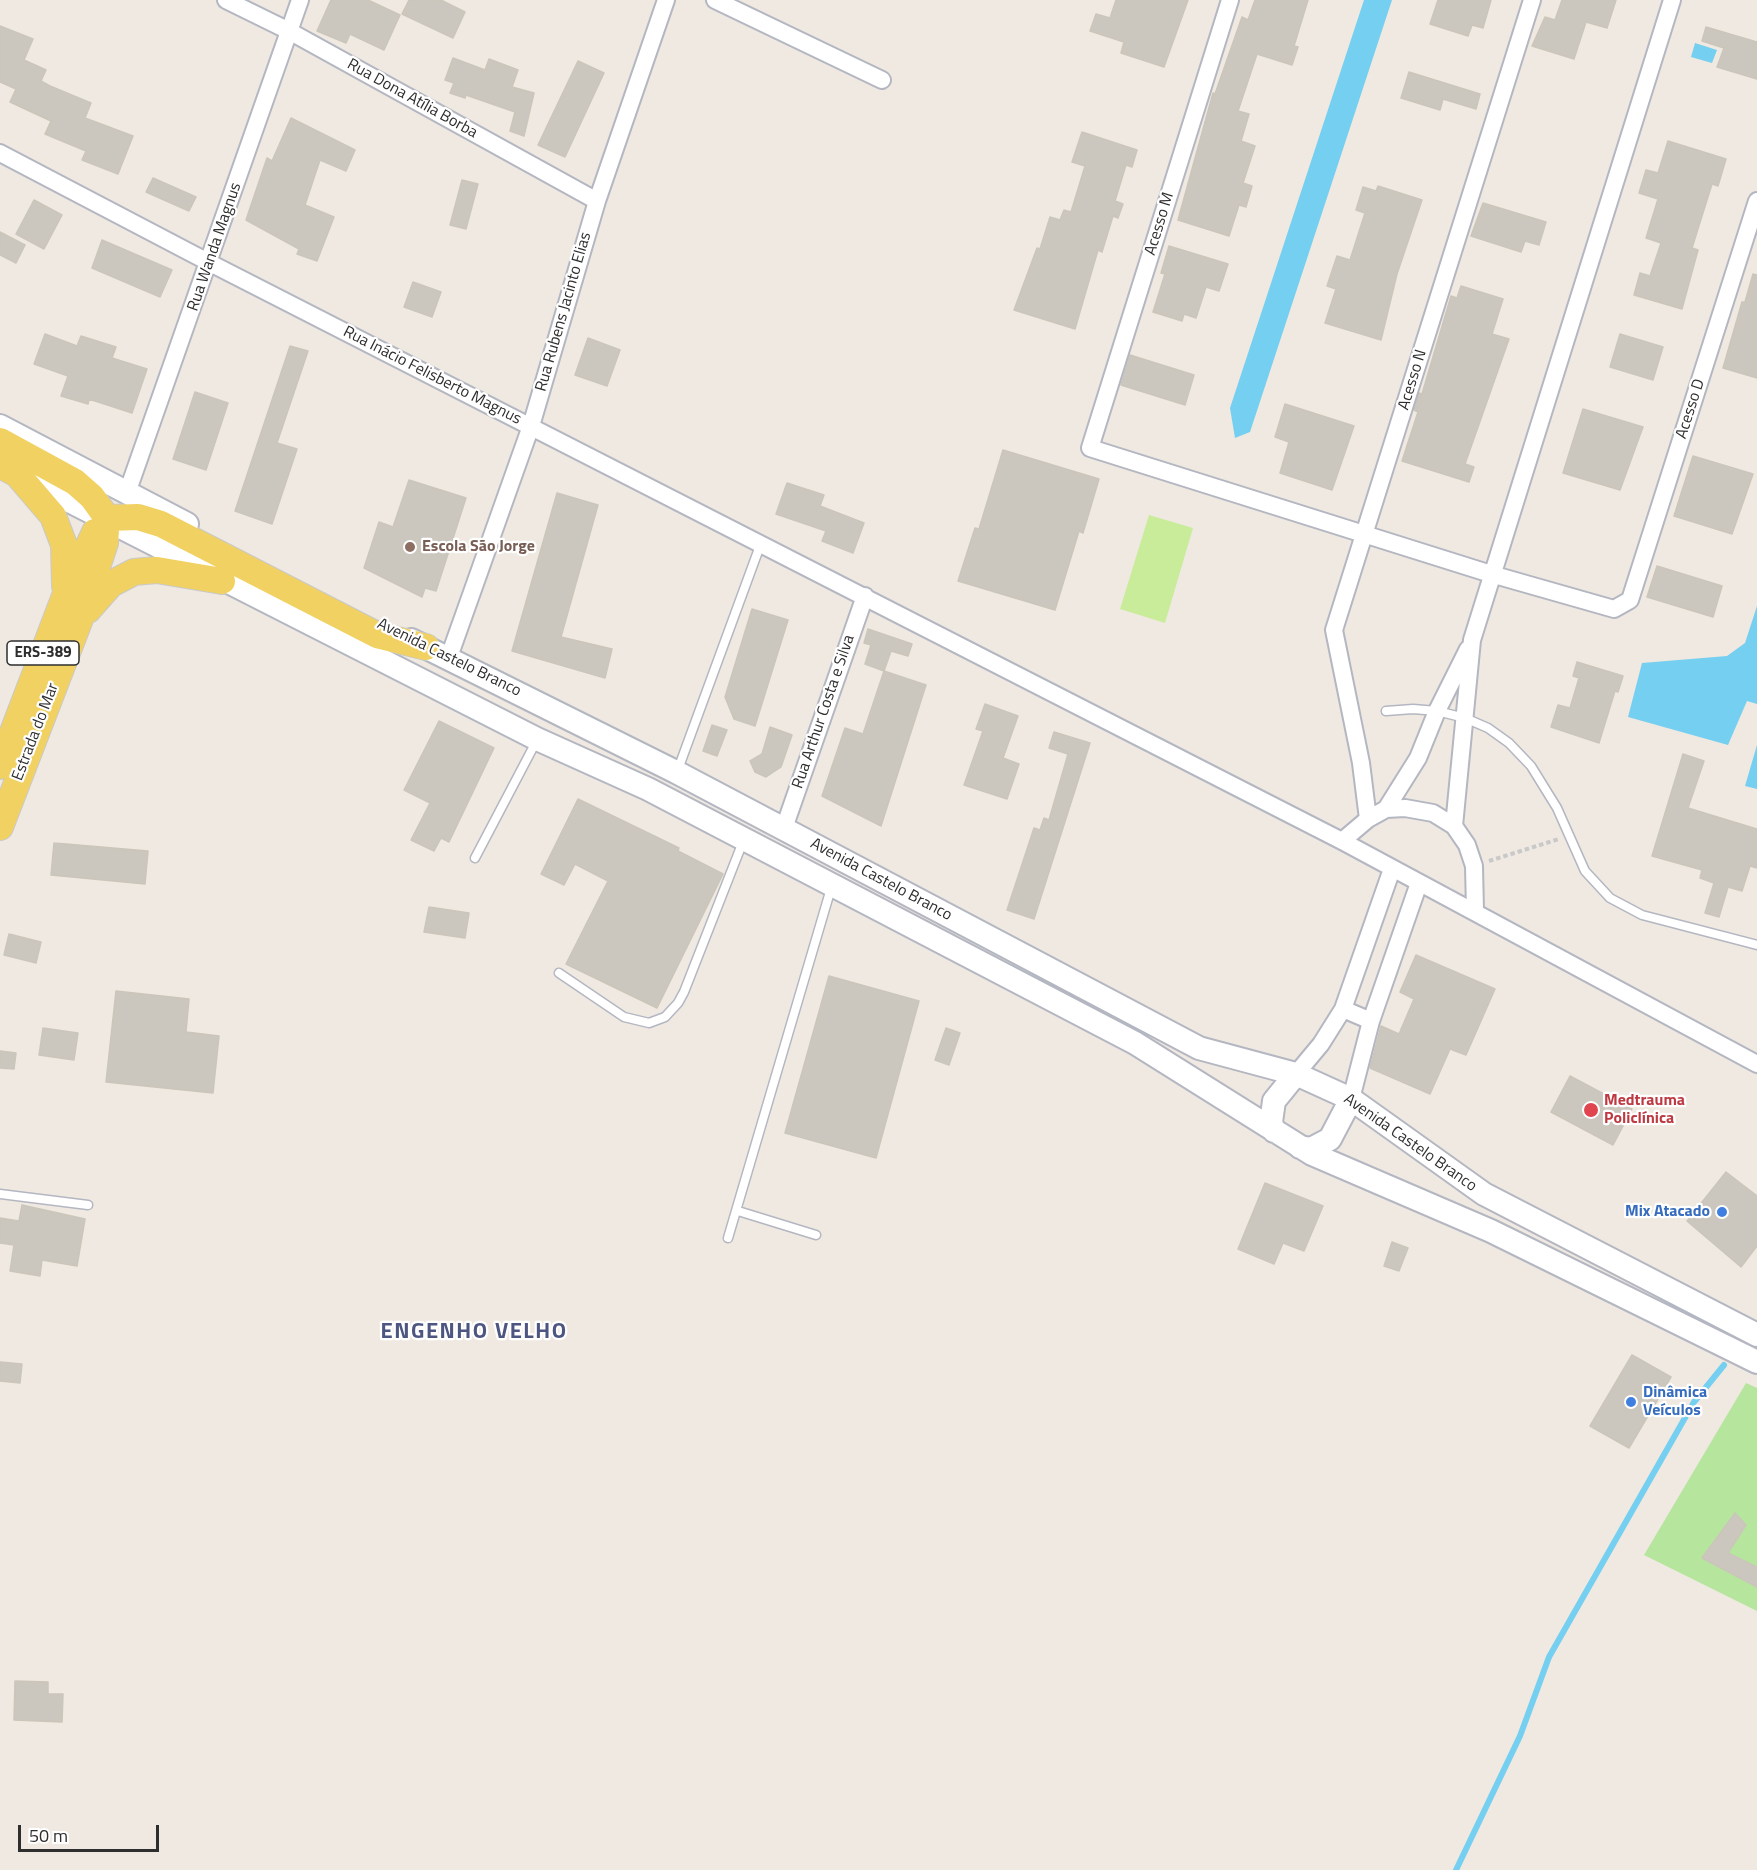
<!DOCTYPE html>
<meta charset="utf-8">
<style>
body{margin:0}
#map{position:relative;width:1757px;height:1870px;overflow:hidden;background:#efe9e1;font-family:"Titillium Web",sans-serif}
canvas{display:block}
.scale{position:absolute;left:18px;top:1825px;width:141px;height:27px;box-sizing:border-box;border:3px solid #2e2e2e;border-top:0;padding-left:8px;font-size:18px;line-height:21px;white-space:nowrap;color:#2e2e2e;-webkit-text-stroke:4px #fff;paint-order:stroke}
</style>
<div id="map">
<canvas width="1757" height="1870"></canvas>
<div class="scale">50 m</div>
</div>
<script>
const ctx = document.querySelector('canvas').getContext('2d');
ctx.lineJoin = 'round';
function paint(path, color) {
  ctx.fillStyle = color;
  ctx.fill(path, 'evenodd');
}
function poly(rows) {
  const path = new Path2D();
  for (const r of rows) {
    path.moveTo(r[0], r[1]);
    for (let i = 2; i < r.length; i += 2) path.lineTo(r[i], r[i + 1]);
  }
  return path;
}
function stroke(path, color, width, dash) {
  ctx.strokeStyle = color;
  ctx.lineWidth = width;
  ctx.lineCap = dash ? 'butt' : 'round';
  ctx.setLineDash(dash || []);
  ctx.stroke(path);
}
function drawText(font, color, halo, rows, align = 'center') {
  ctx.font = font + ' "Titillium Web",sans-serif';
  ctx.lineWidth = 4.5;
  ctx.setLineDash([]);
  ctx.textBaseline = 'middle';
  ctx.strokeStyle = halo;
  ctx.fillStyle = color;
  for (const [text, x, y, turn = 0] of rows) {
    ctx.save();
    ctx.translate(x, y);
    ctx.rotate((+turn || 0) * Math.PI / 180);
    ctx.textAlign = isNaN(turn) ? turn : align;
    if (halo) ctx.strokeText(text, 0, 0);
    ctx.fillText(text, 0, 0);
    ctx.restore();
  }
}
const green = poly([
 [1746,1383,1757,1388,1757,1611,1644,1555]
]);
const pitch = poly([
 [1149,515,1193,528,1165,623,1120,609]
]);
const water = poly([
 [1364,0,1392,0,1250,432,1235,438,1230,408],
 [1695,43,1717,50,1712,63,1691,57],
 [1757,606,1757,704,1747,701,1728,745,1628,717,1642,663,1727,656,1745,643],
 [1757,745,1757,789,1745,786]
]);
const stream = poly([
 [1456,1870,1520,1736,1549,1657,1694,1402,1724,1365]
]);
const building = poly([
 [331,0,368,0,400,15,384,50,350,34,346,43,317,31,331,0],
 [409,0,441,0,465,12,453,38,402,14,409,0],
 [1116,0,1188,0,1164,67,1121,53,1124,42,1090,31,1096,14,1110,18,1116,0],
 [1255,0,1308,0,1294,46,1298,47,1292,65,1257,54,1238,111,1249,114,1241,141,1255,146,1243,183,1252,186,1246,207,1239,205,1229,236,1178,220,1213,93,1215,94,1242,17,1248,20,1255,0],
 [1438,0,1491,0,1483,28,1472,25,1468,36,1430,24,1438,0],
 [1562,0,1616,0,1607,28,1586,22,1574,59,1532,46,1545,17,1555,20,1562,0],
 [0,26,33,39,24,60,46,70,41,81,50,86,91,103,85,118,133,136,118,174,82,160,86,151,45,134,51,121,10,102,16,89,0,82,0,26],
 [1706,27,1757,42,1757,79,1717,67,1724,48,1702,41,1706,27],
 [453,58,485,70,489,59,518,70,512,87,534,93,524,136,510,131,515,112,466,95,465,98,450,93,454,83,445,80,453,58],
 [578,61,604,73,565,157,538,145,578,61],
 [1409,72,1480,94,1476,109,1443,99,1440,110,1401,98,1409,72],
 [291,118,355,150,346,171,320,160,305,205,334,217,317,261,297,254,299,249,246,220,267,158,272,161,291,118],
 [1082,132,1137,150,1132,167,1126,165,1115,201,1123,204,1118,218,1113,216,1102,252,1098,250,1075,329,1014,310,1037,248,1040,249,1050,217,1060,220,1064,210,1071,212,1085,166,1072,162,1082,132],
 [1668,141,1726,159,1718,186,1712,184,1692,248,1698,250,1682,309,1634,295,1640,273,1650,276,1661,243,1646,238,1658,199,1639,193,1646,170,1658,173,1668,141],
 [153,178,196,197,189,211,146,192,153,178],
 [462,180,478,184,466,229,450,225,462,180],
 [1378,186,1422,200,1397,274,1381,340,1325,323,1336,289,1327,286,1337,256,1350,260,1365,213,1356,210,1363,187,1376,191,1378,186],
 [34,200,62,215,44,249,16,234,34,200],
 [1483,203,1546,222,1539,245,1525,241,1521,252,1471,236,1483,203],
 [0,232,25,245,16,263,0,255,0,232],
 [102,240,172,270,160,297,92,268,102,240],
 [1169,246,1228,264,1219,291,1206,287,1196,318,1184,314,1182,321,1153,312,1165,274,1161,273,1169,246],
 [1753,274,1757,275,1757,378,1723,368,1742,302,1745,302,1753,274],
 [413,282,441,292,432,317,404,307,413,282],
 [1461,286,1503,299,1492,334,1509,339,1465,464,1474,467,1469,482,1402,461,1418,412,1414,410,1419,393,1422,394,1451,296,1457,298,1461,286],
 [45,334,77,346,81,336,116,347,112,358,147,369,132,413,89,399,88,404,61,396,68,376,34,364,45,334],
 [1620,334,1663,347,1653,380,1610,367,1620,334],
 [588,338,620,350,607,386,575,375,588,338],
 [290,346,308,351,277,443,297,449,272,524,235,511,290,346],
 [1130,355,1194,375,1185,405,1121,385,1130,355],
 [195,392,228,403,206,470,173,459,195,392],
 [1285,404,1354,426,1332,490,1280,473,1289,442,1275,437,1285,404],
 [1583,409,1643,427,1620,490,1563,473,1583,409],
 [1003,450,1099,479,1083,533,1079,531,1055,610,958,581,975,528,979,529,1003,450],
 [1693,456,1753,474,1732,534,1674,516,1693,456],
 [409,480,466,498,436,591,425,588,422,597,364,568,379,522,393,527,409,480],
 [787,483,824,495,820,506,864,523,853,553,822,541,826,531,776,514,787,483],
 [557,493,598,505,561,637,612,649,605,678,512,651,557,493],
 [1657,566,1722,586,1713,617,1647,597,1657,566],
 [752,609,788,620,755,726,734,719,725,697,752,609],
 [868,629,912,644,908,656,891,651,884,671,865,664,871,645,864,643,868,629],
 [1577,662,1623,676,1618,692,1615,691,1599,743,1551,727,1558,705,1570,708,1579,678,1573,676,1577,662],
 [884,671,926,685,881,826,822,796,845,728,863,734,884,671],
 [985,704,1018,716,1003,758,1019,764,1007,799,964,785,983,731,976,729,985,704],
 [439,721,494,748,449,842,441,838,434,851,411,840,430,803,404,790,439,721],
 [712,725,727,730,717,756,703,751,712,725],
 [770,727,792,735,781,767,766,777,755,772,750,761,762,754,770,727],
 [1054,732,1090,743,1034,919,1007,910,1034,828,1040,830,1044,818,1049,820,1068,754,1049,748,1054,732],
 [1683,754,1704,761,1688,808,1757,829,1757,868,1750,866,1742,891,1728,887,1719,917,1705,913,1714,883,1700,878,1702,870,1652,856,1683,754],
 [578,799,679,848,678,851,723,874,657,1008,566,964,608,881,575,864,564,885,541,874,578,799],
 [54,843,148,851,145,884,51,875,54,843],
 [429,907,469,913,465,938,424,932,429,907],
 [9,934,41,942,36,963,4,955,9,934],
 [1416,955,1495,989,1466,1055,1450,1049,1430,1094,1370,1068,1381,1026,1399,1034,1414,999,1400,992,1416,955],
 [829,976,919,1001,876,1158,785,1133,829,976],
 [116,991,189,999,186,1032,219,1036,213,1093,106,1082,116,991],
 [43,1028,78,1033,74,1060,39,1055,43,1028],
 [946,1028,960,1033,949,1065,935,1060,946,1028],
 [0,1051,16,1053,14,1069,0,1068,0,1051],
 [1570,1076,1632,1109,1613,1145,1551,1112,1570,1076],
 [1726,1172,1757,1196,1757,1246,1741,1267,1687,1221,1726,1172],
 [1265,1183,1323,1206,1304,1251,1283,1243,1274,1264,1238,1249,1265,1183],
 [22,1205,85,1219,77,1266,42,1260,40,1276,10,1271,14,1245,0,1243,0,1218,19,1221,22,1205],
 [1392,1242,1408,1248,1399,1271,1384,1266,1392,1242],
 [1632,1355,1671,1377,1629,1448,1590,1426,1632,1355],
 [0,1362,22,1364,20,1383,0,1381,0,1362],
 [1735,1513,1746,1525,1728,1553,1757,1567,1757,1587,1702,1558,1735,1513],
 [15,1681,48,1682,48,1694,63,1694,62,1722,14,1720,15,1681]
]);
const path = poly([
 [1489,861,1559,839]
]);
const service = poly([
 [1386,711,1413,709,1437,711,1465,718,1488,728,1509,743,1531,766,1557,808,1585,871,1610,898,1642,915,1757,945],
 [677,772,761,543],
 [475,858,537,740],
 [559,973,624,1017,649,1023,665,1017,678,1003,684,992,744,839],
 [0,1194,88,1205],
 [738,1211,816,1235],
 [728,1238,832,885]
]);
const minor = poly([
 [226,0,289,31,597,201],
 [715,0,882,80],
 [1230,0,1090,448,1491,574,1614,609,1630,600,1757,201],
 [0,153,210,263,1342,841,1757,1064],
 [127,493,300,0],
 [449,657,531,426,597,201,666,0],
 [1386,809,1418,758,1437,711,1468,649],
 [1368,819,1361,763,1334,630,1532,0],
 [1454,826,1472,640,1672,0],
 [784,828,865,596],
 [1342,841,1368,819,1386,809,1405,808,1433,813,1454,826,1467,845,1474,866,1475,911],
 [1343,1009,1371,1021],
 [1296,1074,1321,1044,1343,1009,1392,869],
 [1351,1099,1371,1021,1419,883]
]);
const secondary = poly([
 [0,426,187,524],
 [20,476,537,739,648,789,1135,1043,1312,1154,1491,1231,1757,1362],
 [411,640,676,772,1199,1048,1296,1074,1351,1099,1484,1194,1757,1335],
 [1274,1131,1271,1122,1274,1101,1296,1074],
 [1300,1147,1311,1149,1330,1139,1351,1099]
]);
const primary = poly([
 [0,441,75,482,92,497,107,518],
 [0,465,17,474,53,516,64,545,65,586],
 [107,518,138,517,161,524,377,635,426,647],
 [88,610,111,584,134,572,157,570,222,581],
 [0,766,65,596,95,532],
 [0,827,80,619,105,543,107,518]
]);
const markers = [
 [410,547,6,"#8d6e63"],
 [1591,1110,8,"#e0444e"],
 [1722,1212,6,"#3f7fe0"],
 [1631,1402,6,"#3f7fe0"]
];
const shields = [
 [43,653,72]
];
const shieldNames = [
 ["ERS-389",43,653]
];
const streetNames = [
 ["Rua Dona Atília Borba",412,99,29],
 ["Acesso M",1160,224,-73],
 ["Rua Wanda Magnus",215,247,-71],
 ["Rua Rubens Jacinto Elias",564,312,-74],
 ["Rua Inácio Felisberto Magnus",432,376,27],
 ["Acesso N",1413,380,-73],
 ["Acesso D",1691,409,-72],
 ["Avenida Castelo Branco",449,658,26],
 ["Rua Arthur Costa e Silva",824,712,-71],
 ["Estrada do Mar",36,732,-69],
 ["Avenida Castelo Branco",881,880,28],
 ["Avenida Castelo Branco",1410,1143,35]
];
const educationNames = [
 ["Escola São Jorge",422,547]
];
const healthNames = [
 ["Medtrauma",1604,1101],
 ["Policlínica",1604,1119]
];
const shopNames = [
 ["Mix Atacado",1710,1212],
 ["Dinâmica",1643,1393,"left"],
 ["Veículos",1643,1411,"left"]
];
const districtNames = [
 ["ENGENHO VELHO",474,1333]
];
paint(green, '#b6e59e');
paint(pitch, '#c9ec9a');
paint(water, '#75cff0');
stroke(stream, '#75cff0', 6);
paint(building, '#cbc7bf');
stroke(building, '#cbc5ba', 1.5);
stroke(service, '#b4b7c1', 11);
stroke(minor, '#b4b7c1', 20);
stroke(secondary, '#b4b7c1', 26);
stroke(primary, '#c9c9c9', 28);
stroke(path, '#c9c9c9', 4, [4.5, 3]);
stroke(service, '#fff', 8);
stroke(minor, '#fff', 16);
stroke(secondary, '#fff', 22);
stroke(primary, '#f2d163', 26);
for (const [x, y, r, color] of markers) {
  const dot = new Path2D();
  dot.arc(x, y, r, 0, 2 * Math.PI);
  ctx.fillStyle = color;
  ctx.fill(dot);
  stroke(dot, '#fff', 2);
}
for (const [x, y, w] of shields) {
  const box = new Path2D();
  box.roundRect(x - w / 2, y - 12, w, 24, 4.5);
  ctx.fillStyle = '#fff';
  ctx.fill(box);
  stroke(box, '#2e2e2e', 1.5);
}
drawText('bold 15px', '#2e2e2e', null, shieldNames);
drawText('16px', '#2e2e2e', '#fff', streetNames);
drawText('bold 16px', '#785e54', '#fff', educationNames, 'left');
drawText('bold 16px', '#be3a42', '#fff', healthNames, 'left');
drawText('bold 16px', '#366cbe', '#fff', shopNames, 'right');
ctx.letterSpacing = '1.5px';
drawText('bold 22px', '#4d5680', '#fff', districtNames);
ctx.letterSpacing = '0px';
</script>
